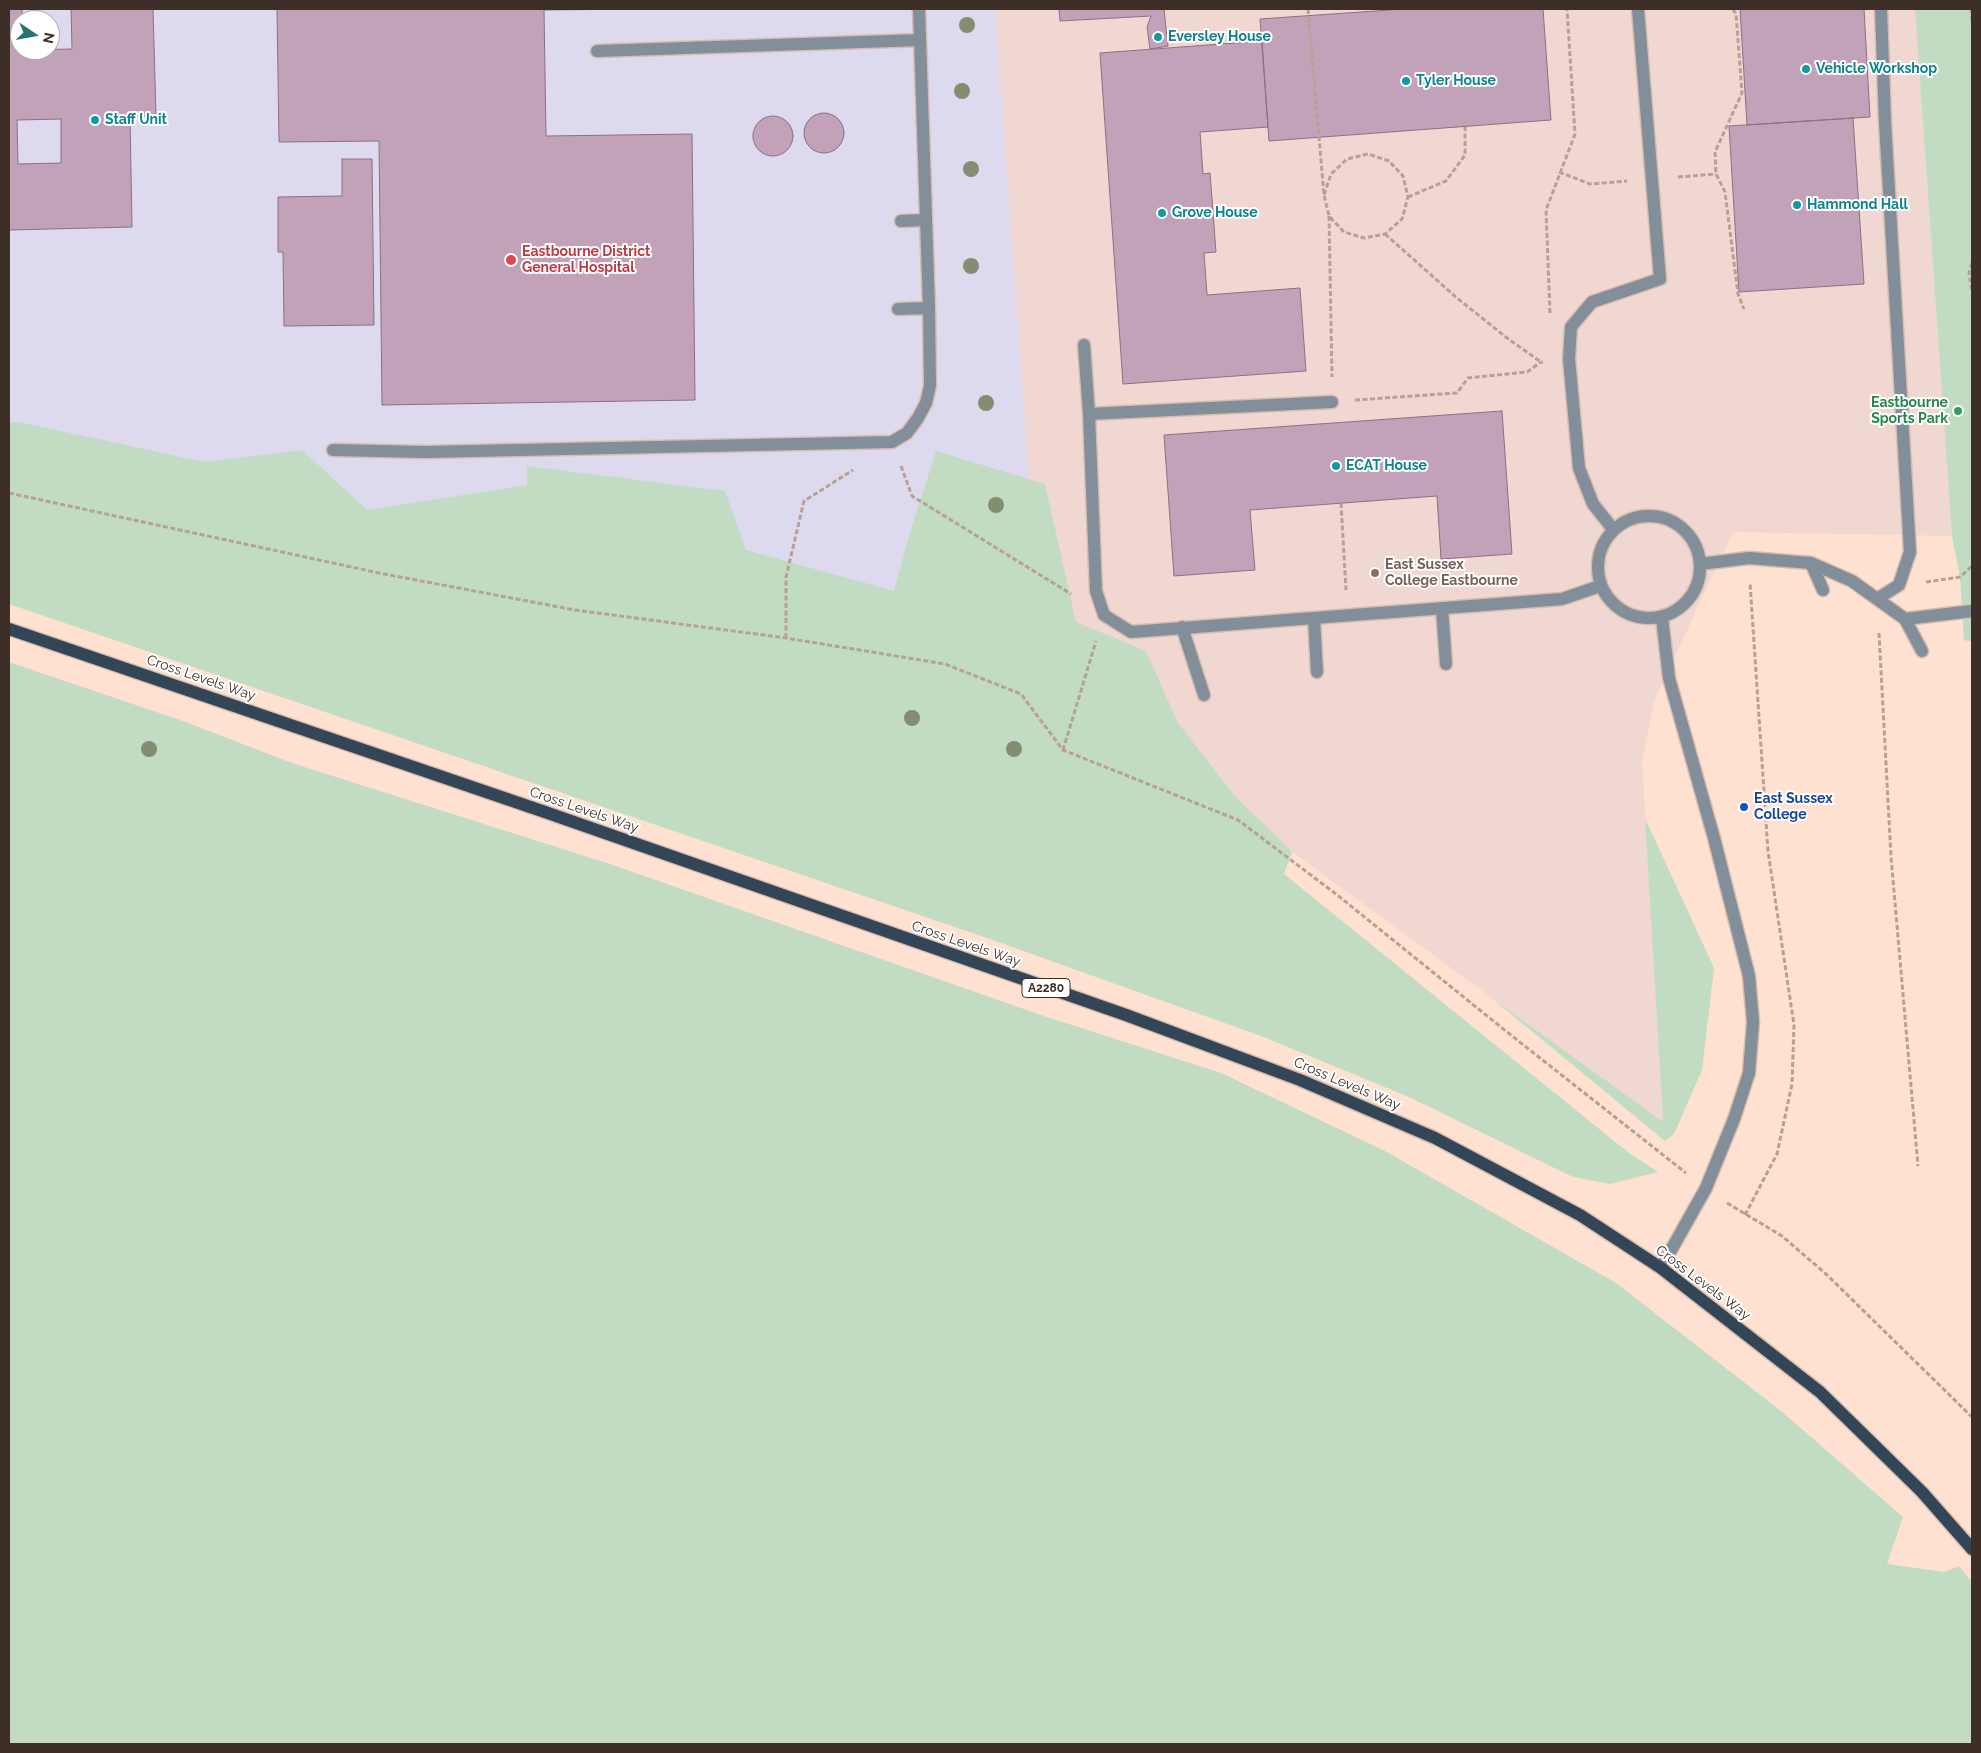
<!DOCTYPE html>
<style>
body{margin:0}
#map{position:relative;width:1981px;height:1753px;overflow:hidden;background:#fee1d0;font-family:Raleway,sans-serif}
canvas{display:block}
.frame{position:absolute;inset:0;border:10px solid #3d2f27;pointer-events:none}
.north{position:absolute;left:10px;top:10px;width:50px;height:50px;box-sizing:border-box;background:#fff;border:1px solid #b1aca9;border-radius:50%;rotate:102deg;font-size:14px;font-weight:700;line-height:20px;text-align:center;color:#3d2f27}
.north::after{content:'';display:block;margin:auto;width:18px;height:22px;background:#297374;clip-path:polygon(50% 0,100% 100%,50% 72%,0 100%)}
</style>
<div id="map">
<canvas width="1981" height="1753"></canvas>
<div class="frame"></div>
<div class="north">N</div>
</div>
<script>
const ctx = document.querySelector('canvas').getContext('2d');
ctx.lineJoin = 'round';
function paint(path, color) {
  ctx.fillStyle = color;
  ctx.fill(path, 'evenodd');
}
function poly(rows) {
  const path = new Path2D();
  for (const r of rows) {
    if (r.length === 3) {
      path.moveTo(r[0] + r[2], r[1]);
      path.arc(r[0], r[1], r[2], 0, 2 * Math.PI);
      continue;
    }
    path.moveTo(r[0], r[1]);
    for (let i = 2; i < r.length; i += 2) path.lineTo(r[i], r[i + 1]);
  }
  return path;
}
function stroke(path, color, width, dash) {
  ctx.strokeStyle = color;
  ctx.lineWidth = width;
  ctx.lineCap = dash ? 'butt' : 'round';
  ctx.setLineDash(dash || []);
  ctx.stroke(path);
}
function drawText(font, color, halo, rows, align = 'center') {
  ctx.font = font + ' Raleway,sans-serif';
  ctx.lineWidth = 4;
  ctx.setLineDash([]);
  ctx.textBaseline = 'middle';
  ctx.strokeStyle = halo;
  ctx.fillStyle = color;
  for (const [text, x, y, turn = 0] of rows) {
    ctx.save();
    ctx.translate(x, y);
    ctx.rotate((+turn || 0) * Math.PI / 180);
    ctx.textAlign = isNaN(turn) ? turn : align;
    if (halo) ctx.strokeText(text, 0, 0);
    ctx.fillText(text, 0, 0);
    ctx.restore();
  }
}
const education = poly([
 [995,9,1915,9,1952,536,1733,532,1654,701,1642,761,1663,1123,1045,671,1042,656]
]);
const medical = poly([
 [9,9,995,9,1042,656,9,471],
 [20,20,50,20,50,50,20,50]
]);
const green = poly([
 [1915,9,1972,9,1972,642,1964,640,1960,577,1952,536],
 [9,422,19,422,205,462,302,450,367,510,527,485,527,466,725,491,746,550,894,591,909,536,936,451,1045,484,1076,622,1146,651,1178,723,1234,795,1292,852,1284,874,1629,1153,1658,1172,1610,1184,1573,1177,1409,1097,1261,1036,987,938,9,604],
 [9,662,183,721,292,763,610,864,1041,1015,1221,1073,1385,1151,1616,1283,1781,1411,1903,1517,1887,1564,1944,1572,1959,1566,1972,1582,1972,1744,9,1744],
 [1645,818,1714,968,1702,1070,1674,1134,1665,1141,1489,996,1663,1122]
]);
const building = poly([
 [9,9,22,9,22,20,20,20,20,50,72,49,71,9,153,9,156,116,130,116,132,227,9,230,9,9],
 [61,119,61,163,18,164,17,120,61,119],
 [277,9,645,9,544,10,546,136,692,134,695,400,382,405,379,141,279,142,277,9],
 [1059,9,1167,9,1164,10,1168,46,1150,49,1147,27,1151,16,1060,21,1059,9],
 [1404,9,1543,9,1551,120,1269,141,1260,19,1404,9],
 [1740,9,1864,9,1870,117,1747,125,1740,9],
 [1262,41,1268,127,1200,132,1203,174,1210,173,1216,252,1204,253,1207,295,1300,288,1306,371,1123,384,1100,53,1262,41],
 [824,133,20],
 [773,136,20],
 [1853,118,1864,284,1739,292,1729,126,1853,118],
 [342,159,372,159,374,325,284,326,283,252,278,252,278,197,342,196,342,159],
 [1502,411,1512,554,1441,559,1437,496,1250,510,1255,570,1174,576,1164,435,1502,411]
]);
const path = poly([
 [1308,9,1324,195,1329,216,1344,232,1364,238,1385,234,1402,219,1408,197,1403,176,1389,161,1368,154,1347,159,1331,174,1324,195],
 [1733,9,1736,14,1742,93,1715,152,1716,174,1725,192,1738,294,1744,309],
 [1971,9,1972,22],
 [1559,172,1590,184,1627,181],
 [1678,177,1716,174],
 [1408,197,1446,181,1465,155,1465,127],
 [1329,216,1332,377],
 [1385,234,1457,298,1507,338,1541,362,1543,362],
 [1972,263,1969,272,1972,292],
 [1550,313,1546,210,1575,134,1567,9],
 [1355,400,1457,393,1468,378,1527,372,1541,362],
 [901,466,912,496,1071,594],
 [9,493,379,573,575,610,786,638,945,664,1021,694,1063,750,1238,820,1336,894,1507,1032,1686,1173],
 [1341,503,1346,590],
 [1926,582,1960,577,1972,566],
 [1879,633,1891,857,1918,1166],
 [786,638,786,577,804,501,853,470],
 [1063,750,1096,641],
 [1727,1203,1782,1236,1826,1274,1972,1417],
 [1745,1215,1777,1154,1792,1084,1794,1025,1768,851,1750,583]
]);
const minor = poly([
 [597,51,920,40],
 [901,221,925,220],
 [898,309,929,308],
 [1084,345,1089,414,1096,591,1104,615,1131,632,1562,599,1600,586],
 [1089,414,1332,402],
 [333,450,425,452,892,442,907,433,918,418,926,403,930,386,929,308,919,9],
 [1649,567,51],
 [1613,529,1593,504,1579,468,1569,359,1571,327,1592,302,1660,279,1638,9],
 [1811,563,1823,590],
 [1700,564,1749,558,1811,563,1852,581,1905,619,1922,651],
 [1877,599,1899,585,1910,552,1885,122,1881,9],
 [1442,608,1446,664],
 [1314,618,1317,672],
 [1905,619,1972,611],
 [1182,627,1204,695],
 [1661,1268,1706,1188,1734,1119,1749,1073,1753,1022,1749,976,1714,838,1669,678,1662,618]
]);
const major = poly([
 [9,629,545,812,1126,1015,1300,1080,1435,1138,1580,1215,1661,1268,1820,1392,1922,1492,1972,1549]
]);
const trees = [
 [967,25],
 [962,91],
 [971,169],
 [971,266],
 [986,403],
 [996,505],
 [912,718],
 [149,749],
 [1014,749]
];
const markers = [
 [1158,37,5,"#0f9aa8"],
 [1806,69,5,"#0f9aa8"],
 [1406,81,5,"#0f9aa8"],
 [95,120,5,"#0f9aa8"],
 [1797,205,5,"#0f9aa8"],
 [1162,213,5,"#0f9aa8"],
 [511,260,6,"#e0444e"],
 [1958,411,5,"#2e9e5b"],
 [1336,466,5,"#0f9aa8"],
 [1375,573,5,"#8d6e63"],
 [1744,807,5,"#1a4fb4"]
];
const shields = [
 [1046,988,48]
];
const shieldNames = [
 ["A2280",1046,988]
];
const cultureNames = [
 ["Eversley House",1168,37],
 ["Vehicle Workshop",1816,69],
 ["Tyler House",1416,81],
 ["Staff Unit",105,120],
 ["Hammond Hall",1807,205],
 ["Grove House",1172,213],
 ["ECAT House",1346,466]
];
const healthNames = [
 ["Eastbourne District",522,252],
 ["General Hospital",522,268]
];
const leisureNames = [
 ["Eastbourne",1948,403],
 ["Sports Park",1948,419]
];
const educationNames = [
 ["East Sussex",1385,565],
 ["College Eastbourne",1385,581]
];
const streetNames = [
 ["Cross Levels Way",201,678,19],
 ["Cross Levels Way",584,810,19],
 ["Cross Levels Way",966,944,19],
 ["Cross Levels Way",1347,1084,23],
 ["Cross Levels Way",1703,1283,37]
];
const transitNames = [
 ["East Sussex",1754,799],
 ["College",1754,815]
];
paint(education, '#f1d7d1');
paint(medical, '#dddaf0');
paint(green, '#c1dcc3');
paint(building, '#c2a2b9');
stroke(building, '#8d6f84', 1);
stroke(minor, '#d7bdae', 15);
stroke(major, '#d7bdae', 15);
stroke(path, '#b8a093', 3, [5, 2.5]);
stroke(minor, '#828e99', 12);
stroke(major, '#324658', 12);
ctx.fillStyle = '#828d72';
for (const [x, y] of trees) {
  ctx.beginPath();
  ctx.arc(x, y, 8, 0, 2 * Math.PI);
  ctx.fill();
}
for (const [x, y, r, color] of markers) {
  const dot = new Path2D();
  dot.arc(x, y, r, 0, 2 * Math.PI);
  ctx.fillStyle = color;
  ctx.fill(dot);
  stroke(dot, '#fff', 2);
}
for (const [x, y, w] of shields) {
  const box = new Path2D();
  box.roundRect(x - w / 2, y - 9.5, w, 19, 4);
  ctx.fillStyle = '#fff';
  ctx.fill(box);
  stroke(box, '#3d2f27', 1);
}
drawText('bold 12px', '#3d2f27', null, shieldNames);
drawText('bold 14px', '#0d838f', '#fff', cultureNames, 'left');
drawText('bold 14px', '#be3a42', '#fff', healthNames, 'left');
drawText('bold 14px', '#27864d', '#fff', leisureNames, 'right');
drawText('bold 14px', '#785e54', '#fff', educationNames, 'left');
drawText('14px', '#3d2f27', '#fff', streetNames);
drawText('bold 14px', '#164399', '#fff', transitNames, 'left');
</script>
